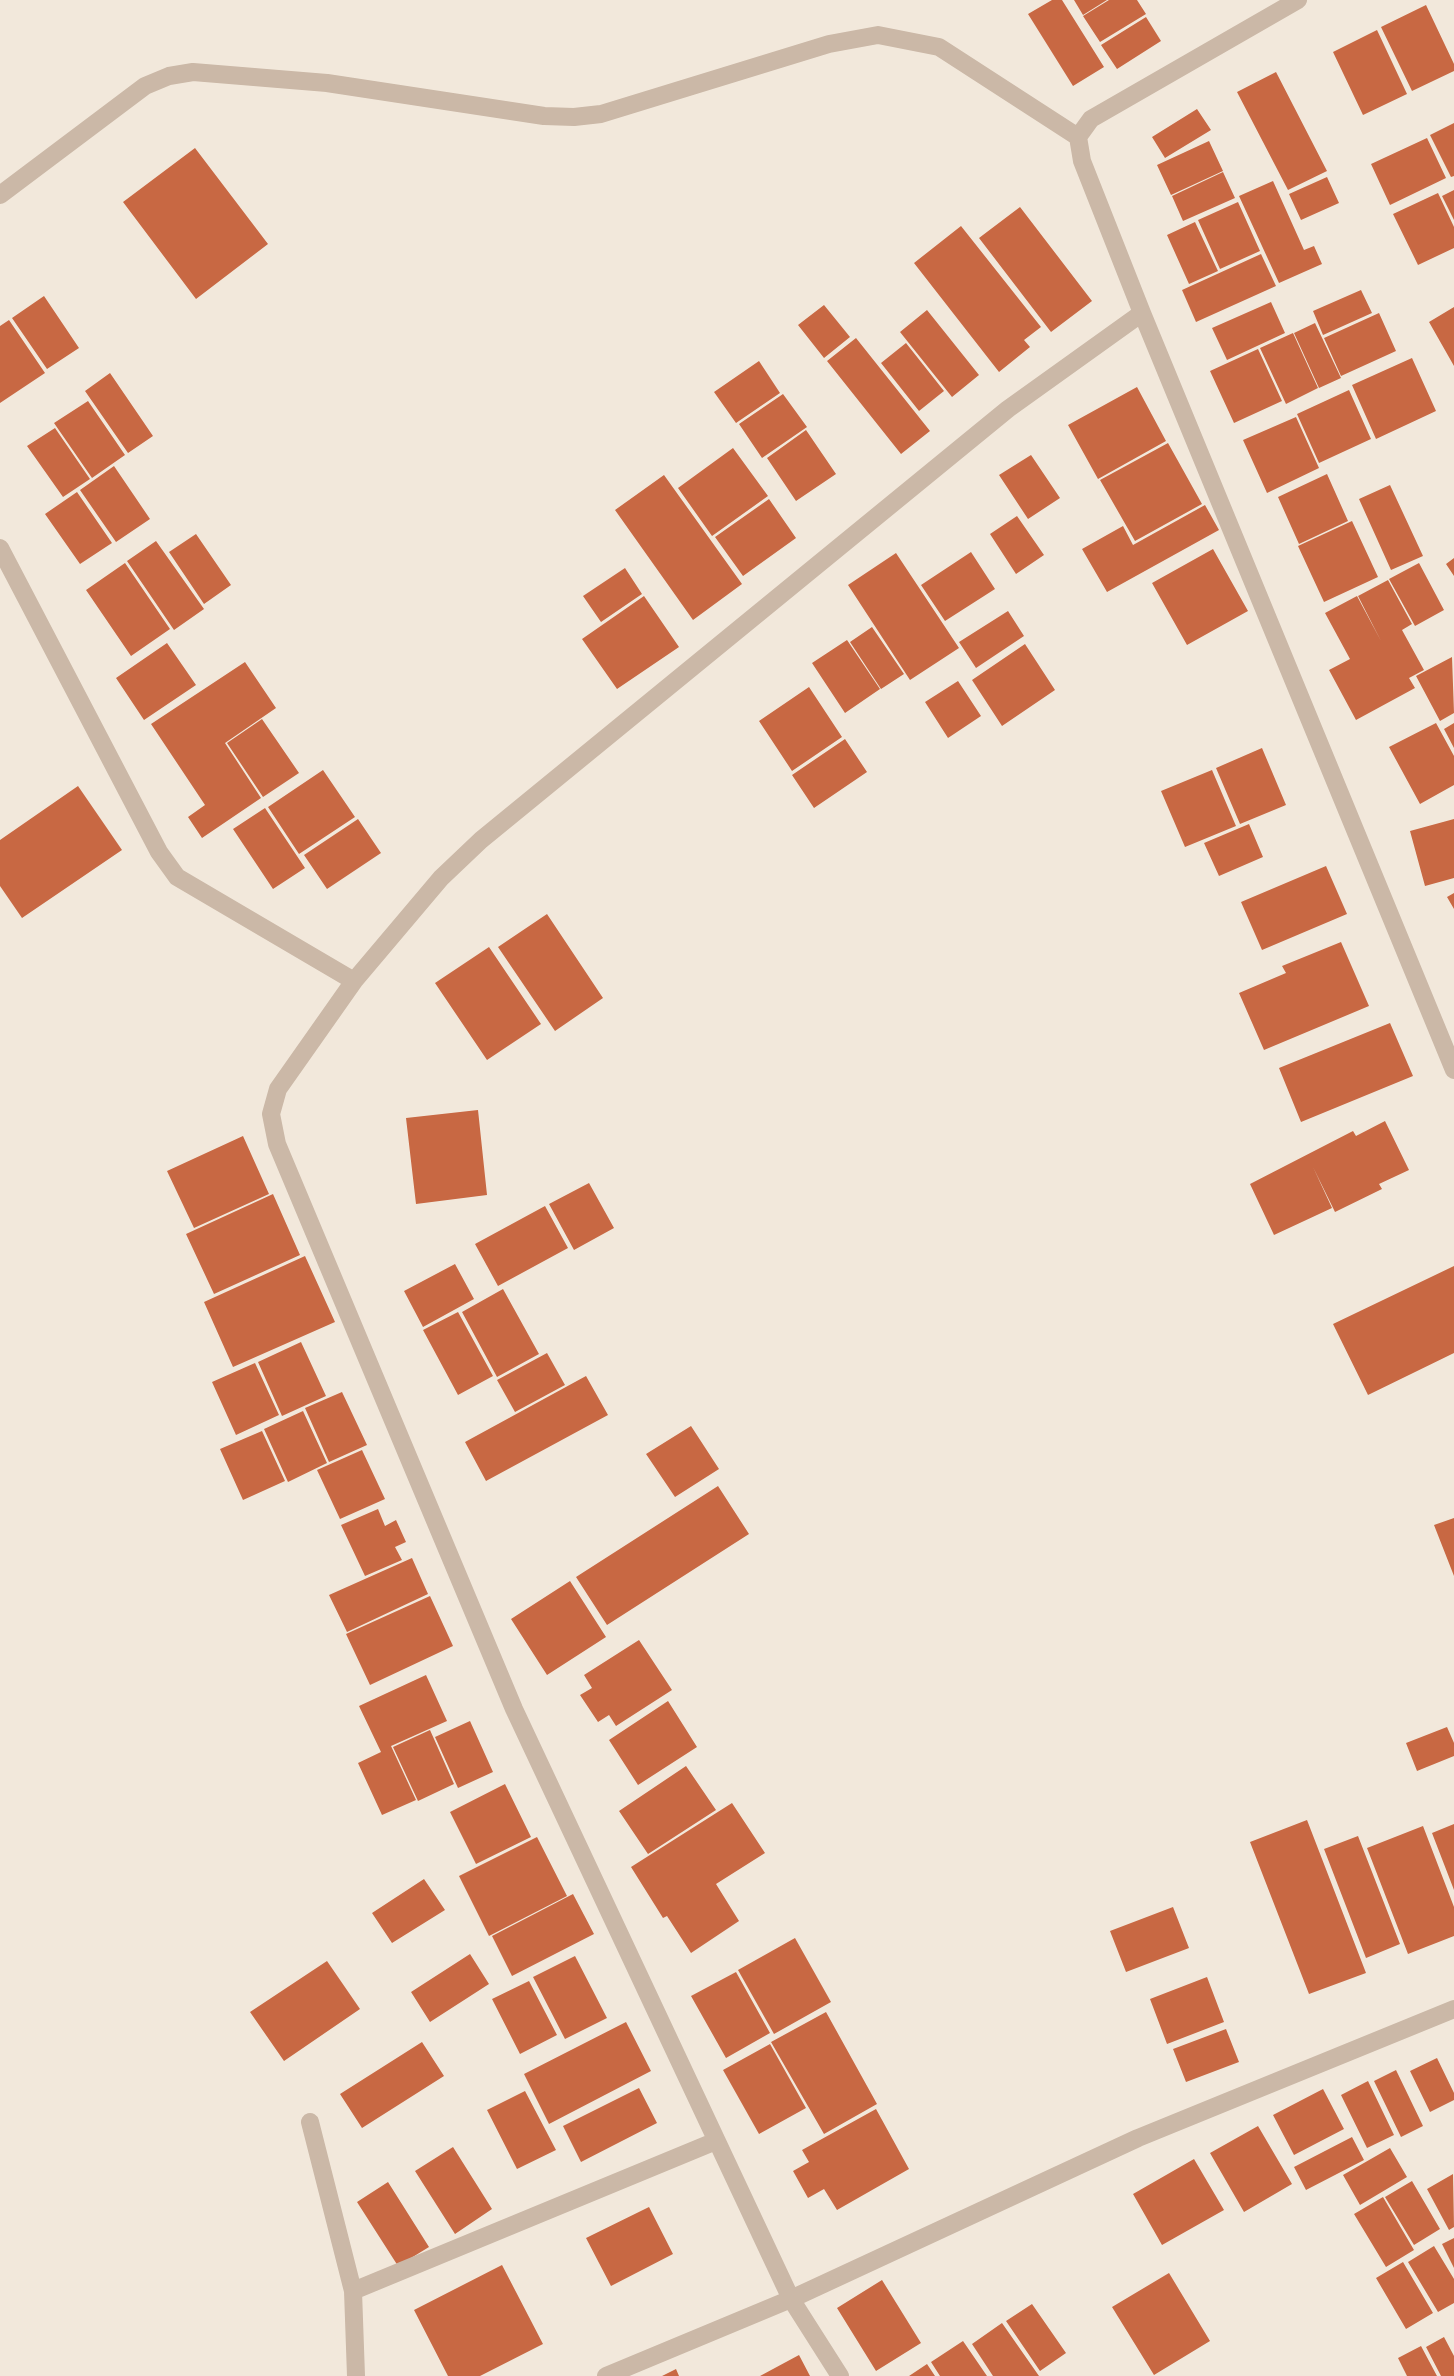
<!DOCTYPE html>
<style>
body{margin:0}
canvas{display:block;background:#f2e8db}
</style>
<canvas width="1454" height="2376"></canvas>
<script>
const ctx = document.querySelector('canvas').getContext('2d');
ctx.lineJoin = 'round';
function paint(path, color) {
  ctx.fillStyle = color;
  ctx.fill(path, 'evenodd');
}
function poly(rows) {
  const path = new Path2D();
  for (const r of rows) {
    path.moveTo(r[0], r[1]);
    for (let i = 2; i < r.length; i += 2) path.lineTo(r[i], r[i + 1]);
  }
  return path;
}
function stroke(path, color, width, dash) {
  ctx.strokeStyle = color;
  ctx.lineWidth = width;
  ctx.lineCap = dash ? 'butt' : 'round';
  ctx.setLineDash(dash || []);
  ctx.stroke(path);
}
const building = poly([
 [1052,0,1062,0,1104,67,1073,86,1028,14],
 [1074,0,1107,0,1083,15],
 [1109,0,1137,0,1146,14,1100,42,1083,16],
 [1426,5,1454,64,1454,71,1412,91,1381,27],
 [1146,17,1161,41,1117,69,1101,45],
 [1377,30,1407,94,1363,115,1333,52],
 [1276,72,1327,171,1288,190,1237,92],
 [1197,109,1211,130,1165,158,1152,137],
 [1454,123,1454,176,1451,177,1430,135],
 [1427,138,1446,178,1390,205,1371,164],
 [1209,141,1223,171,1171,195,1157,165],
 [195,148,268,244,196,299,123,202],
 [1223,172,1235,198,1183,221,1172,196],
 [1327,177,1339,203,1301,220,1289,194],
 [1273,181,1304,250,1314,246,1322,264,1279,283,1239,196],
 [1454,190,1454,220,1442,196],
 [1438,193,1454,227,1454,248,1418,265,1393,214],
 [1238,202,1260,251,1220,269,1198,220],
 [1020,207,1092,301,1051,332,979,238],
 [1195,222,1218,271,1189,284,1167,235],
 [961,226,1041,327,1024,340,1030,347,999,372,914,263],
 [1261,254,1276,286,1196,322,1182,290],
 [1361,290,1372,313,1323,335,1313,311],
 [44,296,79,348,47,369,12,318],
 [1271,302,1285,333,1227,360,1212,328],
 [824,305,850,337,824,358,798,325],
 [1454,307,1454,366,1429,322],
 [927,310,979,375,952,397,900,332],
 [1379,313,1396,351,1341,376,1324,338],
 [9,320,45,373,0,403,0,326],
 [1315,323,1341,378,1319,388,1294,333],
 [1293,333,1318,388,1286,404,1260,348],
 [856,338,930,431,901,454,827,361],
 [906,343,944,391,919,411,881,363],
 [1258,349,1282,401,1234,423,1210,371],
 [1412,358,1436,411,1376,439,1352,385],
 [759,361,780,393,736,423,714,392],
 [110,373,153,436,128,453,85,391],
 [1137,387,1166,441,1098,479,1068,425],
 [1349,390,1371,439,1319,463,1297,414],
 [783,394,807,427,762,458,739,424],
 [88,401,125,455,92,478,54,423],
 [1296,417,1319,468,1267,493,1243,440],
 [55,428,90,479,63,497,27,446],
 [806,430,836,474,796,501,767,458],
 [1168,443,1202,504,1135,541,1100,480],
 [733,448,768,496,712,536,678,488],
 [1031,455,1060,498,1028,519,999,475],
 [114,466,150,519,116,542,80,490],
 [1327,474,1348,521,1299,544,1278,497],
 [664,475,742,584,693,620,615,510],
 [1390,485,1423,556,1391,570,1359,499],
 [77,492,112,543,80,564,45,514],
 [769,499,796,538,743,576,715,537],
 [1205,505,1219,530,1107,592,1082,549,1123,526,1133,545],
 [1017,516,1044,555,1016,574,990,534],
 [1352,521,1378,577,1324,602,1298,546],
 [196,534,231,585,204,604,169,552],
 [156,541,204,609,174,630,127,561],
 [1213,549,1248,611,1187,645,1152,583],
 [971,552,995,589,945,621,921,585],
 [896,553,959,648,910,680,848,585],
 [1454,558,1454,576,1446,564],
 [125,563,170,629,131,656,86,590],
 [1419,563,1444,610,1415,626,1389,579],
 [625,568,642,594,601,622,583,596],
 [1388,580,1412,624,1402,630,1424,670,1409,678,1415,688,1356,720,1329,670,1350,659,1325,613,1357,596,1381,641,1358,596],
 [644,596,679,647,617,689,582,639],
 [1008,611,1024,636,976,668,959,642],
 [872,627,904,674,881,689,850,642],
 [847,640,880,689,845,713,812,663],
 [167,643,196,685,144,720,116,678],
 [1025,644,1055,690,1002,726,972,680],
 [1452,657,1454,713,1440,721,1416,676],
 [245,662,276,708,225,743,261,798,202,838,188,817,205,805,151,724],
 [958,681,981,716,948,738,925,702],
 [809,687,842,737,792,771,759,721],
 [262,719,299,773,263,797,227,743],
 [1436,723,1454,756,1454,785,1420,804,1389,747],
 [1454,723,1454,748,1444,729],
 [845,739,867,772,814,808,792,775],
 [1262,748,1286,805,1240,824,1216,768],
 [323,770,355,817,299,854,268,807],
 [1212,770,1236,826,1185,847,1161,791],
 [78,786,122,850,22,918,0,886,0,840],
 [265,808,305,868,273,889,233,829],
 [358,819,381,853,327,889,304,855],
 [1454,819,1454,878,1425,886,1410,831],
 [1249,824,1263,857,1219,876,1204,843],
 [1326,866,1347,914,1262,950,1241,902],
 [1454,893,1454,909,1447,897],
 [547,914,603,998,555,1031,498,947],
 [1341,942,1369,1006,1264,1050,1239,993,1286,973,1282,966],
 [489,947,541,1024,487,1060,435,983],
 [1390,1023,1413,1076,1301,1122,1279,1068],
 [478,1110,487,1195,416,1204,406,1118],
 [1385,1121,1409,1170,1379,1184,1382,1189,1335,1212,1313,1167,1332,1208,1274,1235,1250,1184,1353,1131,1356,1136],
 [243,1136,269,1194,194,1228,167,1171],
 [589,1183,614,1228,574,1250,549,1204],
 [273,1194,300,1255,214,1294,186,1234],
 [545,1206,568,1248,498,1286,475,1244],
 [305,1256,335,1322,233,1367,204,1302],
 [455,1264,474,1299,423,1327,404,1291],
 [1454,1266,1454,1353,1368,1395,1333,1324],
 [503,1289,539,1354,497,1377,462,1312],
 [458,1312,493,1376,458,1395,423,1330],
 [301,1342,326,1396,282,1416,258,1362],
 [547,1353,565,1385,515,1412,497,1380],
 [255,1363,279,1415,236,1435,212,1382],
 [586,1376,608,1415,486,1481,465,1442],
 [342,1392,367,1445,329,1462,305,1408],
 [303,1411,327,1463,288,1482,264,1429],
 [691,1426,719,1469,675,1497,646,1454],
 [262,1431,285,1481,243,1500,220,1449],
 [362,1450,385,1499,340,1519,317,1470],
 [718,1486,749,1534,607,1625,576,1577],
 [378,1509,385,1526,396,1520,406,1542,395,1547,402,1560,365,1576,341,1525],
 [1454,1518,1454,1576,1434,1525],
 [412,1558,428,1594,347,1632,329,1595],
 [570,1581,606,1637,547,1675,511,1619],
 [430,1596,453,1646,370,1685,346,1634],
 [639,1640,672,1690,616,1726,609,1715,598,1722,580,1695,592,1688,584,1675],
 [426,1675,447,1721,391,1746,416,1800,382,1815,358,1763,381,1752,359,1706],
 [668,1701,697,1747,638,1785,609,1740],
 [470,1721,493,1772,458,1788,435,1737],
 [1447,1727,1454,1743,1454,1756,1417,1771,1406,1743],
 [430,1730,454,1784,418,1801,393,1747],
 [686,1766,716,1810,648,1854,619,1811],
 [505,1784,531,1837,476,1864,450,1812],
 [732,1803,765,1853,716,1884,739,1921,691,1953,667,1916,663,1918,631,1867],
 [1307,1820,1366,1973,1309,1994,1250,1842],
 [1454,1824,1454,1890,1432,1833],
 [1423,1826,1454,1907,1454,1936,1408,1954,1367,1848],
 [1358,1836,1400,1944,1366,1958,1324,1849],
 [537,1837,567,1896,489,1936,459,1876],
 [424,1879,445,1910,392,1943,372,1913],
 [573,1894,594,1934,512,1976,492,1936],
 [1173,1907,1189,1948,1126,1972,1110,1931],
 [795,1938,831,2002,774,2034,738,1970],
 [470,1954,489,1984,430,2022,411,1992],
 [575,1956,607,2018,565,2039,533,1977],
 [327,1961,360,2009,284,2061,250,2012],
 [736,1972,770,2033,726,2058,691,1996],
 [1207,1977,1224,2022,1167,2044,1150,1999],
 [529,1981,557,2035,520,2054,492,1999],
 [826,2012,877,2104,824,2134,771,2042],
 [626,2022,651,2071,549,2124,524,2074],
 [1226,2029,1239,2062,1186,2082,1173,2049],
 [422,2042,444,2076,362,2128,340,2094],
 [770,2044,806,2108,759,2134,723,2070],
 [1437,2058,1454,2093,1454,2100,1430,2112,1410,2071],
 [1396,2070,1423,2126,1401,2137,1374,2081],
 [1368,2081,1394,2135,1367,2148,1341,2095],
 [639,2088,657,2123,581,2162,563,2126],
 [1323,2089,1344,2129,1294,2155,1273,2115],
 [525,2091,556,2150,517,2169,487,2110],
 [876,2109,909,2169,837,2210,824,2189,808,2198,793,2171,809,2162,802,2150],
 [1258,2126,1292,2184,1244,2212,1210,2153],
 [1352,2137,1364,2160,1306,2190,1294,2167],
 [453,2147,492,2209,455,2234,415,2171],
 [1390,2148,1407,2177,1360,2205,1343,2175],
 [1194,2159,1224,2210,1162,2245,1133,2194],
 [1453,2174,1454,2227,1449,2230,1427,2189],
 [1412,2181,1440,2229,1414,2245,1385,2197],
 [388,2182,429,2247,398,2266,357,2202],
 [1383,2197,1414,2250,1386,2267,1354,2214],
 [649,2207,673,2254,611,2286,586,2238],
 [1454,2238,1454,2268,1442,2244],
 [1434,2246,1454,2279,1454,2303,1438,2312,1408,2262],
 [1403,2262,1433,2313,1406,2329,1376,2278],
 [502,2265,543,2344,480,2376,448,2376,414,2310],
 [1169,2273,1210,2341,1154,2375,1112,2307],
 [882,2280,921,2343,876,2371,837,2308],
 [1032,2304,1066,2353,1040,2371,1006,2321],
 [1002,2323,1039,2376,993,2376,972,2344],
 [1444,2337,1454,2356,1454,2376,1441,2376,1426,2347],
 [963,2341,987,2376,940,2376,931,2362],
 [1421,2346,1437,2376,1407,2376,1398,2358],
 [799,2355,810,2376,760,2376],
 [927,2364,935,2376,909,2376],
 [676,2369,679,2376,662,2376]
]);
const minor = poly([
 [1298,0,1091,119,1078,137,1082,161,1142,313,1454,1070],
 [0,195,145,86,169,76,193,72,327,83,544,116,574,117,601,114,829,44,878,35,939,47,1078,137],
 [0,548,159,852,177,877,354,981],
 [310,2122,353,2291,356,2376],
 [353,2291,716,2141],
 [606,2376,791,2299,1138,2138,1454,2009],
 [840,2376,791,2299,514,1709,277,1144,271,1114,278,1089,354,981,441,878,481,840,1008,409,1142,313]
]);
paint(building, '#c86843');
stroke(minor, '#cbb8a7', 18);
</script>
